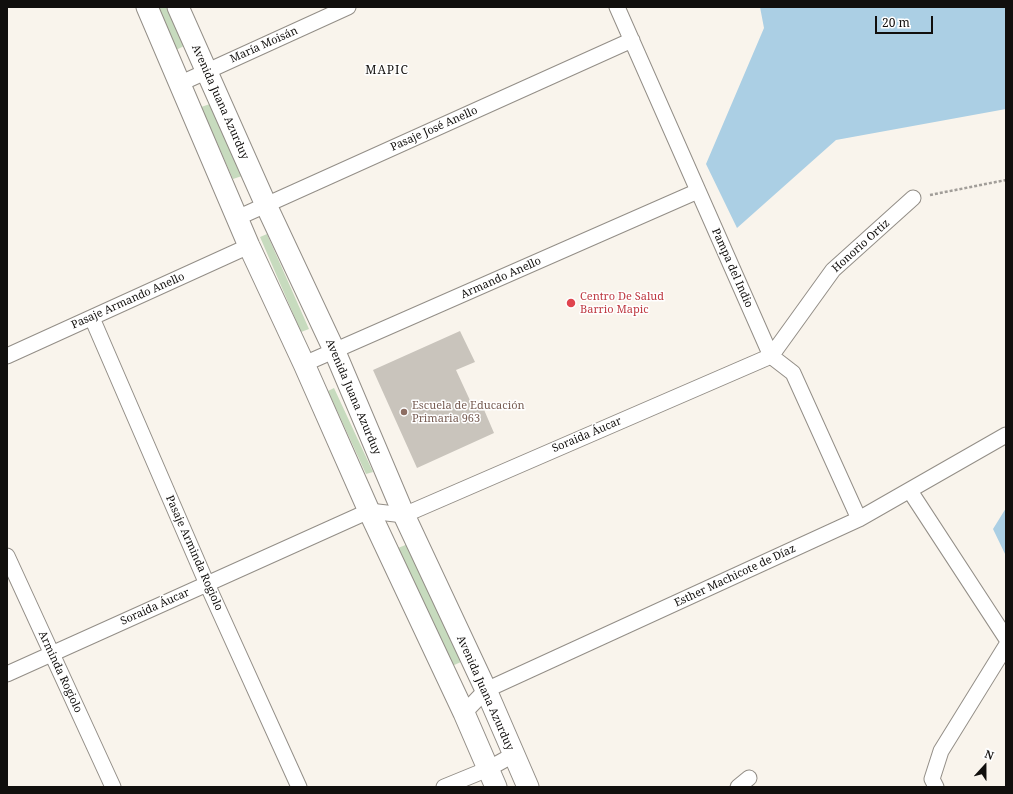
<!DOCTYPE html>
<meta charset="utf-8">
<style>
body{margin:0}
#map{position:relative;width:1013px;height:794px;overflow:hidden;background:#f9f4ec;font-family:"Noto Serif",serif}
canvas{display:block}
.frame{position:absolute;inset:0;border:8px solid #110f0d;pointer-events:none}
.north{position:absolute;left:965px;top:746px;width:40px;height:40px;-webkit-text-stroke:3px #fff;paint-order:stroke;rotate:21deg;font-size:11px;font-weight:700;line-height:16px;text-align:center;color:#110f0d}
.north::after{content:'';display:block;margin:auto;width:14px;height:18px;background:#110f0d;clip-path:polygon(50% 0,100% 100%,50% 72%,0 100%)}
.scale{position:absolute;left:875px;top:16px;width:58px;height:18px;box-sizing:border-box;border:2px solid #110f0d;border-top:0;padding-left:5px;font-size:12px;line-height:14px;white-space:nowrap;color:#110f0d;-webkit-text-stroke:3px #fff;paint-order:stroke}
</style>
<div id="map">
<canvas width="1013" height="794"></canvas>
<div class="frame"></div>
<div class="north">N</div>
<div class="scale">20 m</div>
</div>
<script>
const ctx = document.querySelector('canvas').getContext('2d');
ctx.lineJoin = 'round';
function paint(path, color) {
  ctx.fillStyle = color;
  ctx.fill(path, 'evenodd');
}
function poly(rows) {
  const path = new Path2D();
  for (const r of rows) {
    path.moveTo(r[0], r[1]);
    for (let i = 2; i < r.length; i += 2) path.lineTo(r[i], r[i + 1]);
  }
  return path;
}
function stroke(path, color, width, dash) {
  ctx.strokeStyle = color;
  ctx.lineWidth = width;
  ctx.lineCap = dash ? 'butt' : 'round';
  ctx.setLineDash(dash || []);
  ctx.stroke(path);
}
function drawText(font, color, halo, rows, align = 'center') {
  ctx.font = font + ' "Noto Serif",serif';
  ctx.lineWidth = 3;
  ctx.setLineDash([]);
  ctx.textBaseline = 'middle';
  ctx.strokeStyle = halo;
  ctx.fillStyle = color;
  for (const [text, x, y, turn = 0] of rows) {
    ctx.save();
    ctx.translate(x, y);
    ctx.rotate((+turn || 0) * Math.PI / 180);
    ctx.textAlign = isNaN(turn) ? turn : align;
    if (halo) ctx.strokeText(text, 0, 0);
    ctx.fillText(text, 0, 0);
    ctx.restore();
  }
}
const green = poly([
 [155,7,166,7,184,46,174,51],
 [210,104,242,176,233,179,201,107],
 [267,234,309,329,301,332,260,237],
 [334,388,373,472,366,474,328,391],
 [408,544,461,662,452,666,398,548]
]);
const water = poly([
 [760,7,1006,7,1006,109,836,140,737,228,706,164,764,28],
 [1006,508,1006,556,993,529]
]);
const building = poly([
 [460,331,475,362,456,370,474,409,482,405,494,433,417,468,373,370]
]);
const path = poly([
 [930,195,1006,180]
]);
const street = poly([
 [617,7,771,356,793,373,859,519],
 [179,84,348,7],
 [237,218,632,40],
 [92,318,207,584,299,787],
 [7,356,249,246],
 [771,356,833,270,913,198],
 [304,364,698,191],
 [910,491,1006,638],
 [7,556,113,787],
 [7,674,369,511,404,515,771,356],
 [464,713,486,690,859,519,1006,435],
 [444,787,488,769,513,755],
 [738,787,749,778],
 [936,787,932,779,941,751,1006,646]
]);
const secondary = poly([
 [147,7,249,246,304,364,369,511,464,713,496,787],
 [178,7,266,205,335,352,404,515,486,690,528,787]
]);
const markers = [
 [571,303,5,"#e0444e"],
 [404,412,4,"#8d6e63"]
];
const streetNames = [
 ["María Moisán",264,45,-24],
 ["Avenida Juana Azurduy",220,102,66],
 ["Pasaje José Anello",434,129,-24],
 ["Honorio Ortiz",861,246,-42],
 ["Pampa del Indio",732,268,66],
 ["Armando Anello",501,278,-24],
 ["Pasaje Armando Anello",128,301,-24],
 ["Avenida Juana Azurduy",353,397,67],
 ["Soraida Áucar",587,435,-23],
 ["Pasaje Arminda Rogiolo",194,553,66],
 ["Esther Machicote de Díaz",735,576,-25],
 ["Soraida Áucar",155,607,-24],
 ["Arminda Rogiolo",60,672,65],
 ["Avenida Juana Azurduy",485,693,66]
];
const healthNames = [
 ["Centro De Salud",580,297],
 ["Barrio Mapic",580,310]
];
const educationNames = [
 ["Escuela de Educación",412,406],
 ["Primaria 963",412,419]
];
const neighbourhoodNames = [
 ["MAPIC",387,71]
];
paint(green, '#c7dbbe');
paint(water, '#abcfe4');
paint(building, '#c9c4bc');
stroke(street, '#938e87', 17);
stroke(secondary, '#938e87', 23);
stroke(path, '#a29e99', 2.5, [3, 2]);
stroke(street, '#fff', 15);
stroke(secondary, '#fff', 21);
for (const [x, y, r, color] of markers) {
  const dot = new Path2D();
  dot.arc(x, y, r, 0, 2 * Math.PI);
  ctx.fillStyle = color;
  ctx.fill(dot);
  stroke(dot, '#fff', 1.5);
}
drawText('11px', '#110f0d', '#fff', streetNames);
drawText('11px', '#be3a42', '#fff', healthNames, 'left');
drawText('11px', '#785e54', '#fff', educationNames, 'left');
ctx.letterSpacing = '1px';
drawText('12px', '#110f0d', '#fff', neighbourhoodNames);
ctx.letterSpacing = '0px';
</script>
